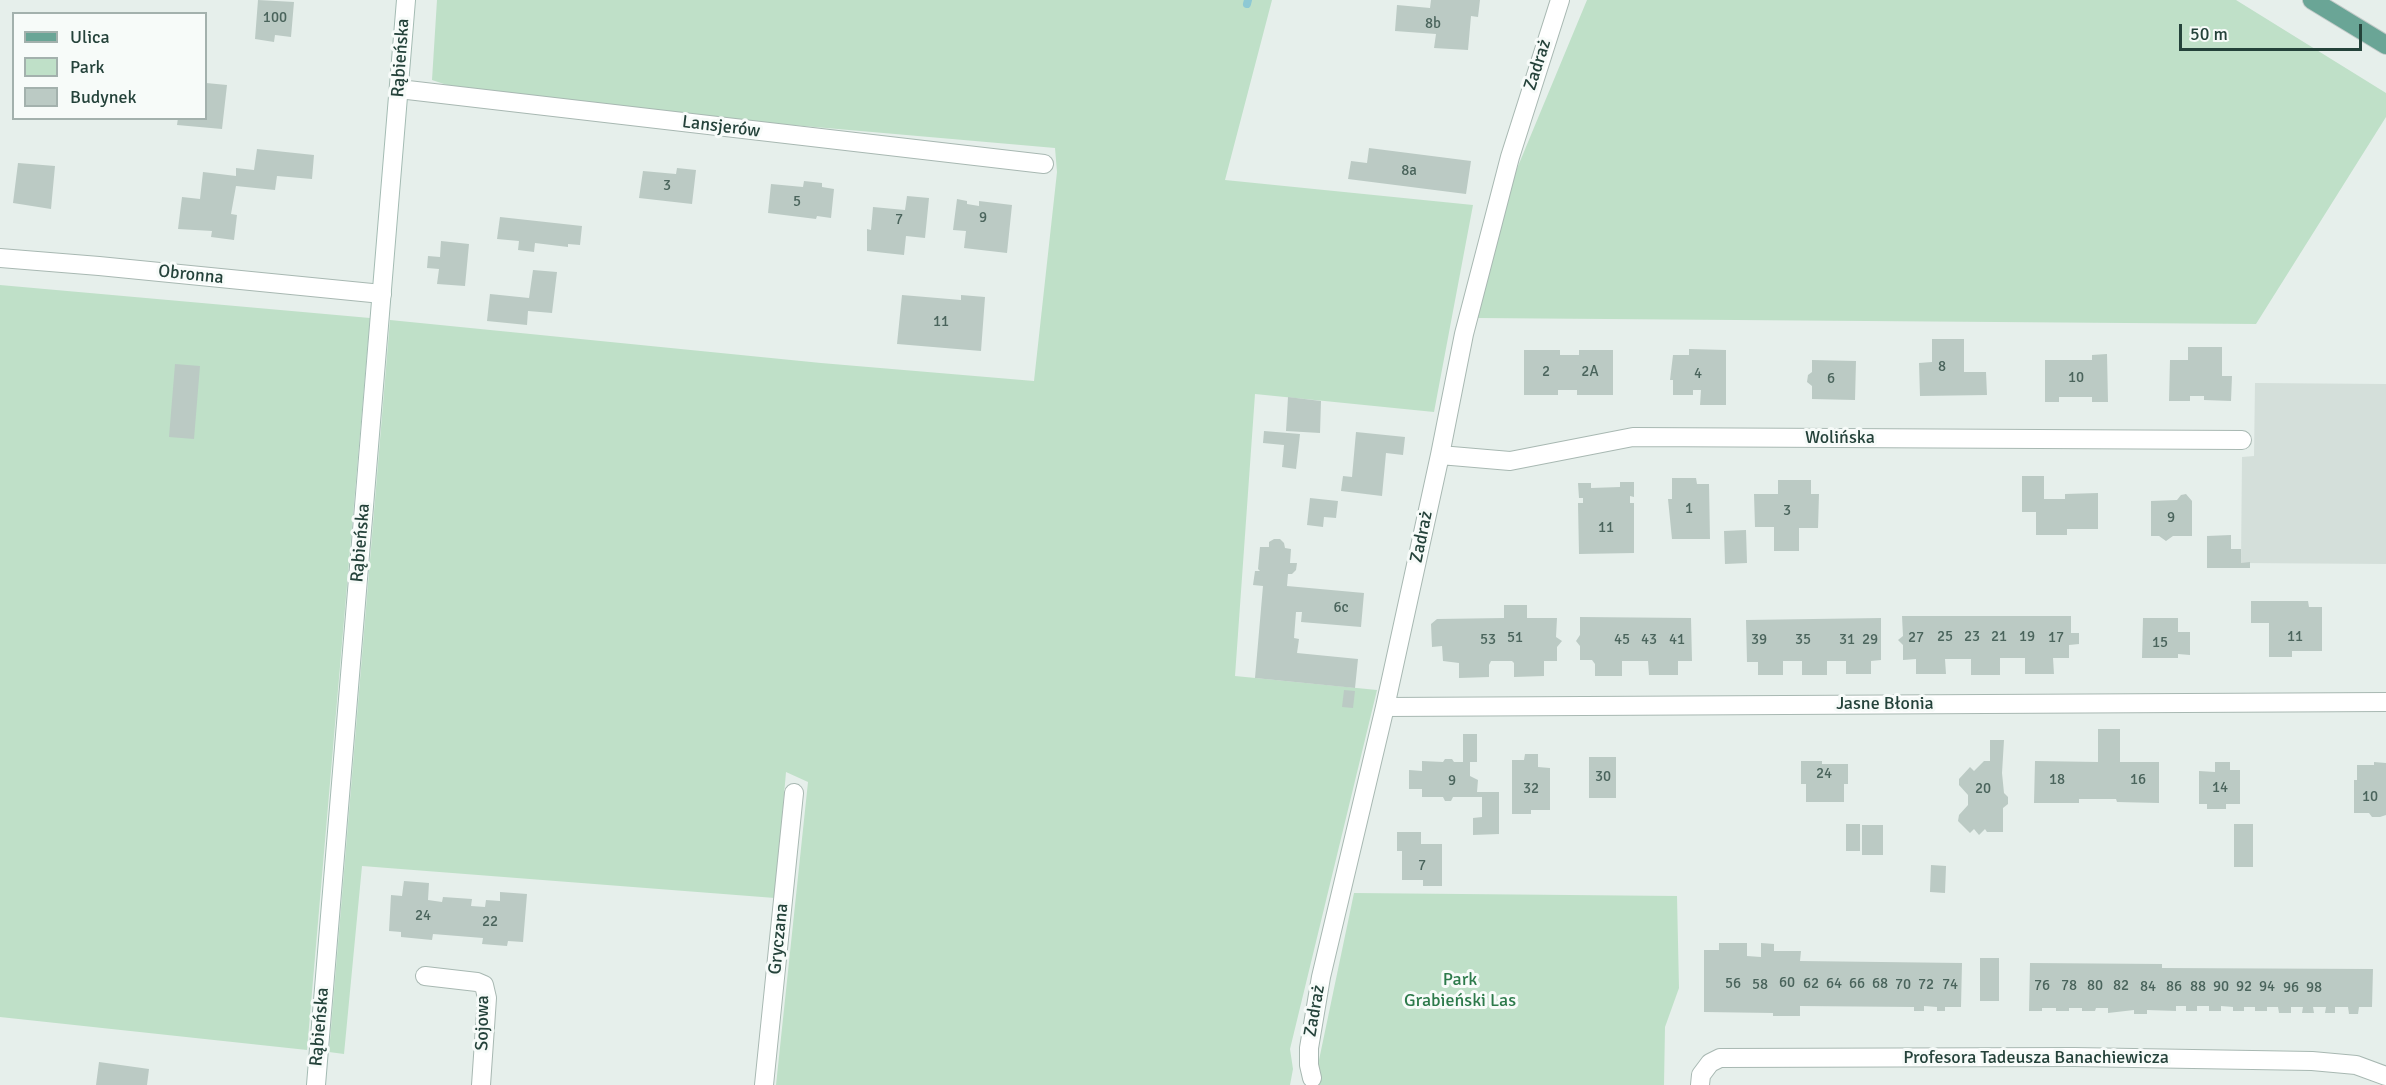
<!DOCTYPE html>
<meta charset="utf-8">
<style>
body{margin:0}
#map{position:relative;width:2386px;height:1085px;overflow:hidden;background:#e6efeb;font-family:Signika,sans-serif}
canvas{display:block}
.legend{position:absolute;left:12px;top:12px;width:195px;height:108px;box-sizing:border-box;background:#f7fbf9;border:2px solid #a3b1ad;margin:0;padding:8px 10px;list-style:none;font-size:18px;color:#24423a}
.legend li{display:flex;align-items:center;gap:12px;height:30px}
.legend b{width:30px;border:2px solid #a3b1ad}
.scale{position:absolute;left:2179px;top:24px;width:183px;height:27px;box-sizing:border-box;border:3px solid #24423a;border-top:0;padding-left:8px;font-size:18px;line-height:21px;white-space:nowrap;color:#24423a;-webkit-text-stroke:4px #f7fbf9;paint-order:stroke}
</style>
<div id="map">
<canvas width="2386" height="1085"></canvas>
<ul class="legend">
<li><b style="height:8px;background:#6aa596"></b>Ulica</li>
<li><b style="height:16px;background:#bfe0c8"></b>Park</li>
<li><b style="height:16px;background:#bbcac4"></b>Budynek</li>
</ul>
<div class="scale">50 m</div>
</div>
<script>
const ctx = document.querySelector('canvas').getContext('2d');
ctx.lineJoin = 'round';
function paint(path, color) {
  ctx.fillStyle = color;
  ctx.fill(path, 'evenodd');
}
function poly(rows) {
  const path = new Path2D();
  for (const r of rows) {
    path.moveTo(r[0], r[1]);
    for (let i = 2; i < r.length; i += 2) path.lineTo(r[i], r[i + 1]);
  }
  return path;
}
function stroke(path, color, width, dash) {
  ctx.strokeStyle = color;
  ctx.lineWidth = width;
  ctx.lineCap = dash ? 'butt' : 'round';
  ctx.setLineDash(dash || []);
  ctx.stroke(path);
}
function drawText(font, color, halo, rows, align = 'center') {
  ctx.font = font + ' Signika,sans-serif';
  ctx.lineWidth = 6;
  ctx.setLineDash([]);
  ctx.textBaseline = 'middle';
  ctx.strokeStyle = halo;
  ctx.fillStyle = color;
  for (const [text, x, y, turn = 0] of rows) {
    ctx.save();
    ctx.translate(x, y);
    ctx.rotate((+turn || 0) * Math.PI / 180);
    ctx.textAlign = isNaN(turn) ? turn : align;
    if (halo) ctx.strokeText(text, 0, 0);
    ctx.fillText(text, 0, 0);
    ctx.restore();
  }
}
const built = poly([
 [2255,383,2386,384,2386,564,2241,563,2242,457,2254,456]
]);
const green = poly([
 [437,0,1272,0,1225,180,1473,205,1434,412,1255,394,1235,676,1377,690,1290,1049,1293,1069,1290,1085,776,1085,808,782,786,772,775,898,362,866,344,1054,329,1052,390,320,821,363,1034,381,1057,172,1055,148,712,118,447,85,432,80],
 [1587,0,2236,0,2386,93,2386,117,2256,324,1476,318,1511,183],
 [0,285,370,318,307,1050,0,1017],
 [1354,893,1677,896,1679,988,1665,1027,1664,1085,1309,1085,1319,1060]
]);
const stream = poly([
 [1247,4,1248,0]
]);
const building = poly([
 [258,0,294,2,291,37,275,35,274,42,255,39],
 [1431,0,1480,0,1478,17,1471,16,1468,50,1434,48,1436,34,1395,31,1397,5,1430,8],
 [206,83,227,85,222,129,177,125,178,118,206,118],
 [1369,148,1471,161,1466,194,1348,179,1351,161,1367,163],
 [257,149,314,155,312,179,277,176,275,190,236,186,231,214,237,215,234,240,211,237,212,231,178,229,182,197,200,199,203,172,236,176,236,168,254,170],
 [18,163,55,166,51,209,13,203],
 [677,168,696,170,692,204,639,198,643,171,676,174],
 [804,181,822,183,822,187,834,189,831,218,817,216,816,219,768,213,771,184,803,187],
 [907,196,929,198,925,238,906,236,904,255,867,251,867,229,871,230,873,207,905,210],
 [957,199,967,201,967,204,979,206,979,201,1012,205,1007,253,964,248,966,231,953,230],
 [500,217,582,226,580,245,568,244,568,247,535,243,534,252,518,250,519,241,497,239],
 [441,241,469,244,465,286,437,284,439,269,427,268,428,256,440,257],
 [533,270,557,272,552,313,528,311,527,325,487,321,490,294,529,298],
 [902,295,961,300,961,295,985,297,981,351,897,344],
 [1932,339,1964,339,1964,372,1986,372,1987,395,1920,396,1919,363,1932,362],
 [2188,347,2222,347,2222,376,2232,376,2231,401,2204,400,2204,396,2190,396,2190,401,2169,401,2170,360,2188,360],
 [1689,349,1726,350,1726,405,1700,405,1701,390,1693,390,1693,395,1673,395,1673,380,1670,380,1673,355,1689,355],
 [1524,350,1560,350,1560,355,1579,355,1579,350,1613,350,1613,395,1577,395,1577,390,1558,390,1558,395,1524,395],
 [2107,354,2108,402,2092,402,2092,397,2059,397,2059,402,2045,402,2045,360,2092,360,2092,355],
 [1812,360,1856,361,1855,400,1812,399,1812,386,1807,382,1808,375,1812,372],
 [175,364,200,366,194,439,169,437],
 [1288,397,1321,401,1320,433,1286,431],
 [1264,431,1300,434,1296,469,1282,467,1284,445,1263,443],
 [1356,432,1405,437,1403,455,1386,453,1382,496,1341,491,1343,476,1352,477],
 [2022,476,2044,476,2044,499,2065,499,2065,494,2098,493,2098,529,2067,529,2067,535,2036,535,2036,512,2022,512],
 [1672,478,1696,478,1697,484,1709,484,1710,539,1672,539,1668,499,1672,499],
 [1778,480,1811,480,1811,494,1819,494,1818,528,1799,528,1799,551,1774,551,1774,527,1755,527,1754,494,1778,494],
 [1620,482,1634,482,1634,497,1630,496,1630,503,1634,503,1634,553,1579,554,1578,503,1583,503,1583,498,1579,498,1578,483,1591,483,1591,488,1620,487],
 [2186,494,2192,501,2192,536,2173,536,2166,541,2159,536,2151,536,2151,501,2177,500,2181,495],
 [1310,498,1338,501,1336,518,1324,517,1323,527,1307,525],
 [1746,530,1747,563,1725,564,1724,531],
 [2231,535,2231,549,2241,549,2241,563,2250,562,2250,568,2207,568,2207,536],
 [1274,539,1280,539,1284,543,1285,548,1291,549,1290,563,1297,563,1296,570,1292,574,1288,574,1287,586,1364,593,1361,627,1301,622,1302,612,1296,612,1294,638,1299,639,1297,653,1358,659,1355,688,1255,678,1263,586,1253,585,1255,571,1260,571,1258,569,1260,547,1269,547,1269,542],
 [2251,601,2308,601,2309,607,2322,607,2322,651,2292,651,2292,657,2269,657,2269,623,2251,623],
 [1504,605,1527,605,1527,618,1557,618,1556,637,1562,641,1557,647,1557,661,1544,661,1544,676,1514,677,1514,663,1512,661,1491,661,1489,665,1489,677,1459,678,1459,663,1443,661,1442,646,1432,647,1431,624,1437,619,1504,618],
 [1902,616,2071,616,2071,633,2079,633,2079,644,2069,645,2069,658,2053,658,2054,674,2025,674,2025,658,2000,658,2000,675,1971,675,1971,659,1945,659,1946,674,1916,674,1916,659,1903,660,1903,645,1898,640,1903,636],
 [1580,617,1691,618,1692,661,1678,661,1678,675,1649,675,1648,661,1622,661,1622,676,1595,676,1595,664,1592,660,1580,660,1580,646,1576,641,1580,635],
 [1881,618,1881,660,1871,661,1871,674,1846,674,1846,661,1827,661,1827,675,1802,675,1802,661,1783,661,1783,675,1758,675,1758,662,1747,662,1746,620],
 [2143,618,2178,618,2178,632,2190,632,2190,655,2178,654,2178,658,2142,658],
 [1344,690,1355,691,1353,708,1342,707],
 [2098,729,2120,729,2120,762,2159,762,2159,803,2117,802,2116,799,2079,799,2079,803,2034,803,2035,761,2098,762],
 [1463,734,1477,734,1477,762,1470,762,1470,776,1478,780,1477,792,1499,792,1499,834,1473,835,1473,818,1482,817,1482,797,1453,797,1451,801,1445,801,1443,797,1422,797,1422,789,1409,789,1409,770,1422,771,1422,761,1443,762,1445,759,1452,759,1454,762,1463,762],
 [1990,740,2004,740,2002,773,2004,793,2008,797,2008,804,2003,808,2003,832,1987,832,1985,829,1979,835,1974,829,1970,833,1958,821,1959,815,1968,805,1968,795,1959,785,1959,779,1970,767,1974,771,1984,761,1990,761],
 [1525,754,1538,754,1538,767,1550,768,1550,810,1531,810,1531,814,1512,814,1512,760,1524,760],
 [1589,757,1616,757,1616,798,1589,798],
 [1801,761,1822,761,1822,764,1848,764,1848,784,1844,784,1844,802,1806,802,1806,784,1801,784],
 [2215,762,2230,762,2230,770,2240,770,2240,804,2226,804,2226,809,2207,809,2207,804,2199,804,2199,771,2215,772],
 [2374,762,2386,763,2386,815,2380,817,2372,817,2369,813,2354,813,2354,780,2357,780,2357,765,2374,765],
 [1846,824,1860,824,1860,851,1846,851],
 [2234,824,2253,824,2253,867,2234,867],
 [1862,825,1883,825,1883,855,1862,855],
 [1397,832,1421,832,1421,844,1442,844,1442,886,1423,886,1423,880,1402,880,1402,851,1397,851],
 [1931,865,1946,866,1945,893,1930,892],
 [404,881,429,883,428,900,442,902,443,897,472,899,471,906,485,907,486,900,500,901,500,892,527,894,523,942,508,941,507,946,482,944,483,938,433,934,432,940,401,937,401,932,389,931,391,895,402,896],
 [1719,943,1747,943,1747,956,1761,957,1761,943,1774,944,1774,951,1801,951,1800,961,1962,963,1961,1007,1945,1007,1945,1011,1937,1011,1937,1007,1924,1006,1924,1011,1914,1011,1914,1007,1800,1006,1800,1016,1773,1016,1773,1013,1704,1012,1704,950,1719,950],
 [1980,958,1999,958,1999,1001,1980,1001],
 [2030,963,2162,964,2162,968,2373,969,2372,1007,2359,1007,2358,1014,2349,1014,2348,1007,2335,1007,2335,1013,2325,1013,2326,1007,2313,1007,2314,1013,2302,1013,2303,1007,2291,1007,2291,1013,2279,1013,2278,1007,2267,1007,2267,1011,2255,1011,2255,1007,2244,1007,2244,1011,2233,1011,2233,1007,2221,1006,2221,1011,2209,1011,2209,1006,2197,1006,2197,1011,2186,1011,2186,1006,2176,1006,2176,1011,2147,1010,2147,1014,2134,1014,2134,1010,2108,1013,2108,1008,2096,1008,2095,1011,2082,1011,2082,1008,2069,1008,2069,1011,2056,1011,2056,1008,2042,1008,2042,1011,2029,1011],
 [99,1062,149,1069,147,1085,96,1085]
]);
const street = poly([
 [399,89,1044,164],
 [0,258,99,266,382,294],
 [1440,455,1510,461,1633,437,2242,440],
 [1385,707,2386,702],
 [425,976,477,982,484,985,487,998,481,1085],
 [1312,1078,1309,1065,1309,1048,1321,977,1385,707,1440,455,1464,334,1510,157,1560,0],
 [764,1085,794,793],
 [1700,1085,1701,1075,1710,1063,1720,1058,2074,1057,2312,1061,2356,1065,2386,1076]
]);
const secondary = poly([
 [316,1085,406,0]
]);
const primary = poly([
 [2312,0,2386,45]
]);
const numberNames = [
 ["100",275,18],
 ["8b",1433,24],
 ["8a",1409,171],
 ["3",667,186],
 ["5",797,202],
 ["9",983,218],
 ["7",899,220],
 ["11",941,322],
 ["8",1942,367],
 ["2",1546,372],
 ["2A",1590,372],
 ["4",1698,374],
 ["10",2076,378],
 ["6",1831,379],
 ["1",1689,509],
 ["3",1787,511],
 ["9",2171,518],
 ["11",1606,528],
 ["6c",1341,608],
 ["25",1945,637],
 ["23",1972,637],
 ["21",1999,637],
 ["19",2027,637],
 ["11",2295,637],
 ["51",1515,638],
 ["27",1916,638],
 ["17",2056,638],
 ["53",1488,640],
 ["45",1622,640],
 ["43",1649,640],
 ["41",1677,640],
 ["39",1759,640],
 ["35",1803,640],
 ["31",1847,640],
 ["29",1870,640],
 ["15",2160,643],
 ["24",1824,774],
 ["30",1603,777],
 ["18",2057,780],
 ["16",2138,780],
 ["9",1452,781],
 ["14",2220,788],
 ["32",1531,789],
 ["20",1983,789],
 ["10",2370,797],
 ["7",1422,866],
 ["24",423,916],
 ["22",490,922],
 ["60",1787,983],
 ["56",1733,984],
 ["62",1811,984],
 ["64",1834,984],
 ["66",1857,984],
 ["68",1880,984],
 ["58",1760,985],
 ["70",1903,985],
 ["72",1926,985],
 ["74",1950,985],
 ["76",2042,986],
 ["78",2069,986],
 ["80",2095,986],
 ["82",2121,986],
 ["84",2148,987],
 ["86",2174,987],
 ["88",2198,987],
 ["90",2221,987],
 ["92",2244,987],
 ["94",2267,987],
 ["96",2291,988],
 ["98",2314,988]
];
const streetNames = [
 ["Rąbieńska",401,58,-86],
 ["Zadraż",1538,65,-72],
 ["Lansjerów",721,127,7],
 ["Obronna",191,275,6],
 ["Wolińska",1840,438],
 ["Zadraż",1422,537,-78],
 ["Rąbieńska",361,543,-85],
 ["Jasne Błonia",1885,704],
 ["Gryczana",779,939,-84],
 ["Zadraż",1315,1011,-80],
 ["Sojowa",483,1023,-89],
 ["Rąbieńska",320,1027,-85],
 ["Profesora Tadeusza Banachiewicza",2036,1058]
];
const parkNames = [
 ["Park",1460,980],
 ["Grabieński Las",1460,1001]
];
paint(built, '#d4dfda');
paint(green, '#bfe0c8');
stroke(stream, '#8ec9d4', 8);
paint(building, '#bbcac4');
stroke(street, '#a8b8b2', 20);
stroke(secondary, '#a4bbb3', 20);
stroke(primary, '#c2cac8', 20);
stroke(street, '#fff', 18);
stroke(secondary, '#fff', 18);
stroke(primary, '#6aa596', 18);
drawText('15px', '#4a645c', null, numberNames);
drawText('18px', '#24423a', '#f7fbf9', streetNames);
drawText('18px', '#2d7a4b', '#f7fbf9', parkNames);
</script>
